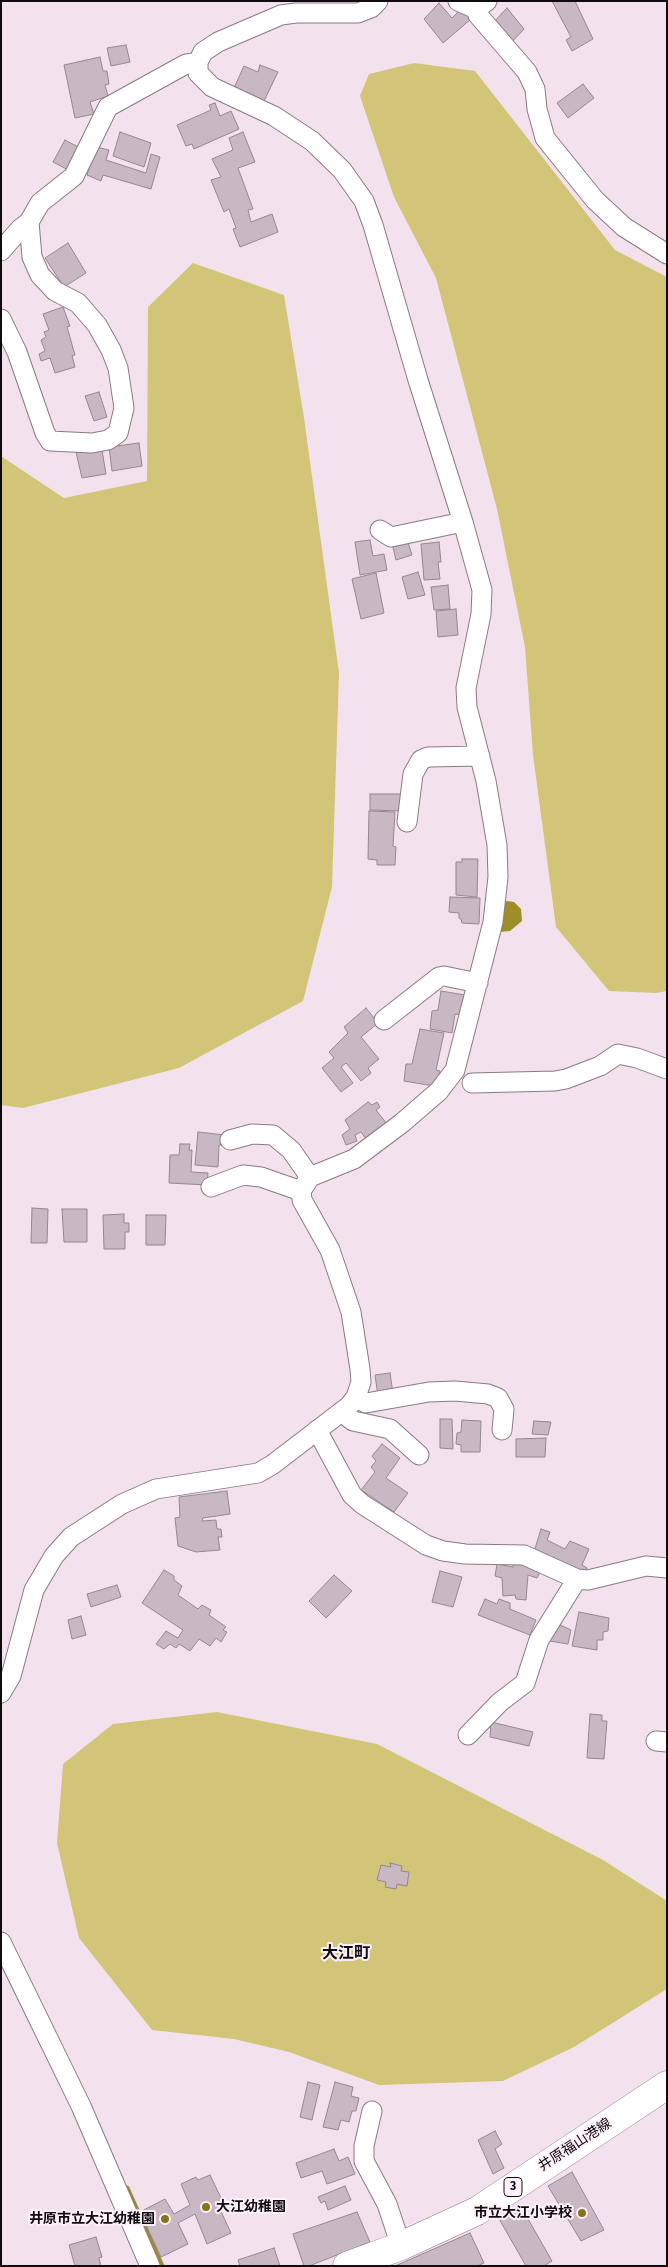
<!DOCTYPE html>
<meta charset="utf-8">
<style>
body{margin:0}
#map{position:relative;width:668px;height:2267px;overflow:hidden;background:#f3e2ee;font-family:"Fira Sans",sans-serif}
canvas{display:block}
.frame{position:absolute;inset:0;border:2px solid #0f0a0e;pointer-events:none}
</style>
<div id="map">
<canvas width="668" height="2267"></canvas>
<div class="frame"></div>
</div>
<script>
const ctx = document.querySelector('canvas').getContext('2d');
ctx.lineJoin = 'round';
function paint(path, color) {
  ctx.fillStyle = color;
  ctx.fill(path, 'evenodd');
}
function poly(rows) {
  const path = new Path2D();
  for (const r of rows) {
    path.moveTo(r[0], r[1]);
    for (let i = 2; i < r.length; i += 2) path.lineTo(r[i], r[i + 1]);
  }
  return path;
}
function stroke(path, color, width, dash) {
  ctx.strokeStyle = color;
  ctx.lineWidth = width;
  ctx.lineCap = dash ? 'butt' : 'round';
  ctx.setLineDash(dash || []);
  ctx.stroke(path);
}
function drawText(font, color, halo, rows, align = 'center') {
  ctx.font = font + ' "Fira Sans","Noto Sans JP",sans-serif';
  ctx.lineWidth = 4;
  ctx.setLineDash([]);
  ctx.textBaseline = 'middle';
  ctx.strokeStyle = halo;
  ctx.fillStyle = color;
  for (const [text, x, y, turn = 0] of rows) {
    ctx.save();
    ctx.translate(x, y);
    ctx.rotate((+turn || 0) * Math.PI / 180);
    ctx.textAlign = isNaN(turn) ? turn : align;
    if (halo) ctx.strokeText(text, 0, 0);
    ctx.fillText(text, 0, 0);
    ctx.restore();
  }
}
const green = poly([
 [414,63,475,71,615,250,667,277,667,991,656,993,609,991,556,927,533,755,525,647,497,509,436,278,394,197,360,96,369,74],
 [193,263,284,295,304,418,339,673,332,887,303,1001,179,1068,23,1108,1,1105,1,456,64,498,147,481,148,307],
 [217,1712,377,1744,603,1860,667,1901,667,1989,574,2047,503,2081,379,2085,289,2052,234,2039,152,2030,79,1938,57,1843,63,1764,113,1724]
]);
const water = poly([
 [507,901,514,902,521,909,522,921,510,931,499,932,501,902]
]);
const stream = poly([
 [127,2188,162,2266]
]);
const building = poly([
 [552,1,575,1,593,39,572,51,566,40,571,37,552,1],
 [439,3,452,18,462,8,471,19,443,43,424,19,439,3],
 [507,8,524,29,511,43,493,23,507,8],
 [126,45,130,62,111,66,107,48,126,45],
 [100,57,103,71,107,71,109,84,105,85,108,96,90,102,94,114,75,118,64,65,100,57],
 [260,65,278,72,263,103,234,88,244,66,258,72,260,65],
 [583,84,594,98,568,118,557,103,583,84],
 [215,103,220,116,231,111,239,129,194,149,192,144,186,146,177,125,211,110,209,105,215,103],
 [120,132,151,143,144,167,113,156,120,132],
 [243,132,255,162,238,168,253,209,248,210,251,222,272,214,278,232,240,247,233,229,236,228,229,209,224,212,211,180,221,177,212,159,233,150,229,138,243,132],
 [65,140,82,149,70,171,53,162,65,140],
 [96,147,109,150,106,160,146,173,151,154,160,157,151,189,103,175,101,181,87,175,96,147],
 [68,243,86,273,64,287,45,258,68,243],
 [63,307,70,326,67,327,75,355,72,356,75,367,55,373,50,358,41,361,39,354,45,351,41,340,46,337,44,332,49,330,43,314,63,307],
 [99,392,107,417,94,421,85,396,99,392],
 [139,443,142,466,112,471,109,447,139,443],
 [102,450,106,474,82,478,76,452,102,450],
 [407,539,412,555,396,560,392,543,407,539],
 [370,540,373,556,384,554,387,570,360,575,355,542,370,540],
 [439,542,441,562,438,562,440,579,424,580,421,544,439,542],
 [418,572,425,595,408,599,402,577,418,572],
 [376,573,384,613,361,619,352,579,376,573],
 [448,585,450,609,434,610,431,587,448,585],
 [456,609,458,635,438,637,436,611,456,609],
 [370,794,402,794,401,811,370,810,370,794],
 [369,811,395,812,393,846,396,847,395,865,377,865,377,860,368,859,369,811],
 [462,859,478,859,477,897,456,895,456,862,462,862,462,859],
 [450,897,480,898,479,924,462,923,461,919,459,918,459,913,449,912,450,897],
 [441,991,465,995,462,1015,455,1014,452,1033,430,1029,432,1011,438,1010,441,991],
 [366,1008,378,1023,361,1037,379,1059,368,1068,371,1073,361,1081,346,1063,341,1067,353,1083,341,1092,322,1068,334,1058,329,1052,348,1033,344,1027,366,1008],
 [420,1029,444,1033,436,1070,440,1071,440,1080,435,1079,434,1086,404,1081,406,1064,412,1064,420,1029],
 [368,1102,372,1105,377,1102,380,1107,376,1110,387,1124,366,1139,361,1132,355,1135,357,1141,346,1145,342,1135,350,1129,345,1120,368,1102],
 [198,1132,225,1135,224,1145,219,1145,218,1167,195,1165,198,1132],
 [180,1144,190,1144,189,1150,192,1150,191,1172,208,1173,207,1185,169,1183,170,1155,179,1155,180,1144],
 [32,1208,48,1209,47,1243,31,1243,32,1208],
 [62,1209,87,1209,87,1242,64,1242,62,1209],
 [124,1214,124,1223,129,1223,129,1232,125,1232,125,1249,104,1249,103,1215,124,1214],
 [146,1215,166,1215,165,1245,146,1245,146,1215],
 [390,1373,393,1393,378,1396,375,1375,390,1373],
 [440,1419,452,1419,453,1449,440,1448,440,1419],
 [462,1420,481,1421,480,1452,461,1452,461,1445,456,1444,457,1433,461,1432,462,1420],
 [534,1421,551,1422,548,1435,532,1434,534,1421],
 [546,1438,545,1457,516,1457,516,1439,546,1438],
 [382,1444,400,1458,386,1478,408,1493,394,1512,361,1490,375,1472,371,1467,376,1461,372,1456,382,1444],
 [227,1491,230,1514,203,1518,202,1521,216,1520,217,1529,221,1529,222,1537,218,1537,220,1550,196,1552,178,1546,175,1518,180,1517,179,1497,227,1491],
 [541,1529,550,1532,547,1540,565,1549,570,1541,589,1549,582,1565,587,1568,584,1574,534,1552,541,1529],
 [514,1561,542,1568,537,1578,528,1575,526,1600,516,1599,515,1595,503,1596,502,1578,495,1576,497,1564,513,1567,514,1561],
 [164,1570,174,1576,174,1580,182,1586,178,1595,198,1609,202,1605,211,1610,209,1615,226,1627,223,1630,227,1632,221,1642,216,1638,210,1646,199,1639,190,1651,179,1644,176,1648,170,1644,164,1649,156,1644,166,1631,178,1638,183,1630,142,1603,164,1570],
 [440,1571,462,1577,453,1607,432,1602,440,1571],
 [334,1575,352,1591,326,1618,309,1601,334,1575],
 [117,1585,121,1597,91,1607,87,1594,117,1585],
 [485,1599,497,1604,499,1599,510,1603,510,1609,536,1620,530,1635,478,1615,485,1599],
 [579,1612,609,1618,608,1631,603,1632,603,1640,597,1640,597,1650,572,1646,579,1612],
 [81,1616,86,1635,72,1639,68,1620,81,1616],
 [560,1625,571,1630,568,1644,550,1641,560,1625],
 [590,1714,602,1715,602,1721,607,1721,604,1759,587,1758,590,1714],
 [491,1722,533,1732,529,1746,490,1737,491,1722],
 [390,1863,402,1866,401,1871,409,1872,407,1886,397,1884,396,1889,385,1887,386,1882,377,1880,381,1865,391,1867,390,1863],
 [308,2082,320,2085,312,2120,300,2117,308,2082],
 [335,2082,353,2087,351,2096,359,2098,356,2111,352,2111,349,2122,341,2120,338,2130,323,2127,335,2082],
 [495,2131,502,2144,495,2149,504,2168,493,2174,478,2140,495,2131],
 [334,2149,339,2161,348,2157,355,2174,327,2184,322,2171,301,2178,296,2163,334,2149],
 [572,2172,604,2230,581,2241,548,2186,572,2172],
 [210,2175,223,2202,218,2205,231,2233,207,2244,195,2214,178,2223,188,2244,161,2257,140,2212,165,2199,174,2214,190,2205,181,2184,196,2177,198,2180,210,2175],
 [345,2186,351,2200,328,2210,325,2201,321,2203,318,2197,345,2186],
 [520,2205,552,2261,544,2266,526,2266,498,2217,520,2205],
 [357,2212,370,2242,309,2266,304,2266,293,2234,357,2212],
 [470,2233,484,2263,477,2266,395,2266,470,2233],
 [96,2237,102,2257,99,2258,101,2266,75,2266,69,2245,96,2237],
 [274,2248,280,2266,240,2266,238,2260,274,2248]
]);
const street = poly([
 [458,1,476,9,487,1],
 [476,9,478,15,527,72,535,89,537,109,545,138,595,200,624,227,667,254],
 [1,251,20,229,29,222,40,203,74,176,108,107,186,64,198,62],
 [1,319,17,352,45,433,50,441,92,443,108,440,118,433,124,408,118,368,111,350,97,325,78,303,55,291,40,275,32,257,29,222],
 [380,530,391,537,463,522],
 [407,822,413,774,421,760,428,757,480,756],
 [384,1020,439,977,444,976,478,983],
 [472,1083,555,1081,566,1079,600,1066,618,1054,637,1058,667,1069],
 [230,1140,252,1134,273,1135,291,1150,310,1177],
 [211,1187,243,1175,261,1177,301,1191],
 [356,1397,366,1403,429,1392,455,1391,488,1394,498,1398,504,1409,502,1430],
 [341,1412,353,1421,390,1429,419,1455],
 [317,1430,352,1495,362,1504,426,1545,443,1551,465,1554,524,1555,577,1579,588,1580,646,1566,667,1568],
 [1,1693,11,1676,34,1590,54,1556,71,1537,122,1504,156,1489,258,1473,272,1465,349,1406,356,1397,361,1382,360,1369,351,1312,330,1250,302,1200,301,1191,310,1177,354,1159,402,1123,439,1091,455,1070,493,922,498,877,497,845,486,781,467,707,466,688,481,614,482,590,463,522,418,380,373,225,364,201,342,170,312,141,274,116,212,87,198,73,198,62,203,52,218,42,281,15,296,13,358,13,371,8,378,1],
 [468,1735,500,1702,525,1683,539,1640,577,1579],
 [656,1741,667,1742],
 [1,1942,81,2106,150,2266],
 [372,2111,364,2146,364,2161,387,2204,401,2246]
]);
const primary = poly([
 [347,2266,401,2246,477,2211,667,2085]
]);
const markers = [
 [206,2207,5,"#837518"],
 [582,2213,5,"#837518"],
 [165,2219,5,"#837518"]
];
const shields = [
 [513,2187,18]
];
const shieldNames = [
 ["3",513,2187]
];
const streetNames = [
 ["井原福山港線",575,2145,-33]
];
const poiNames = [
 ["大江幼稚園",216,2207,"left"],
 ["市立大江小学校",572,2213],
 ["井原市立大江幼稚園",155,2219]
];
const quarterNames = [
 ["大江町",346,1954]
];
paint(green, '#d2c577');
paint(water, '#9e8e27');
stroke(stream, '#9e8e27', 5);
paint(building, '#c8b8c3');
stroke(building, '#958691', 1);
stroke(street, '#897a85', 21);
stroke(primary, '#897a85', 29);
stroke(street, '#fff', 19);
stroke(primary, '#fff', 28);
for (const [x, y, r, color] of markers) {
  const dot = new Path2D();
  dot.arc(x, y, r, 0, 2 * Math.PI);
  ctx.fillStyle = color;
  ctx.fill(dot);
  stroke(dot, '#fef0fa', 2);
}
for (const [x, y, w] of shields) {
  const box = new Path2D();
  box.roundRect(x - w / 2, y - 9.5, w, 19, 4);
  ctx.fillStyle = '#fef0fa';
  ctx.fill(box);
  stroke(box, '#0f0a0e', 1);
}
drawText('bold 12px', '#0f0a0e', null, shieldNames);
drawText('14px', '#0f0a0e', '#fef0fa', streetNames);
drawText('bold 14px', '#0f0a0e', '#fef0fa', poiNames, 'right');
drawText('bold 16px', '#0f0a0e', '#fef0fa', quarterNames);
</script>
